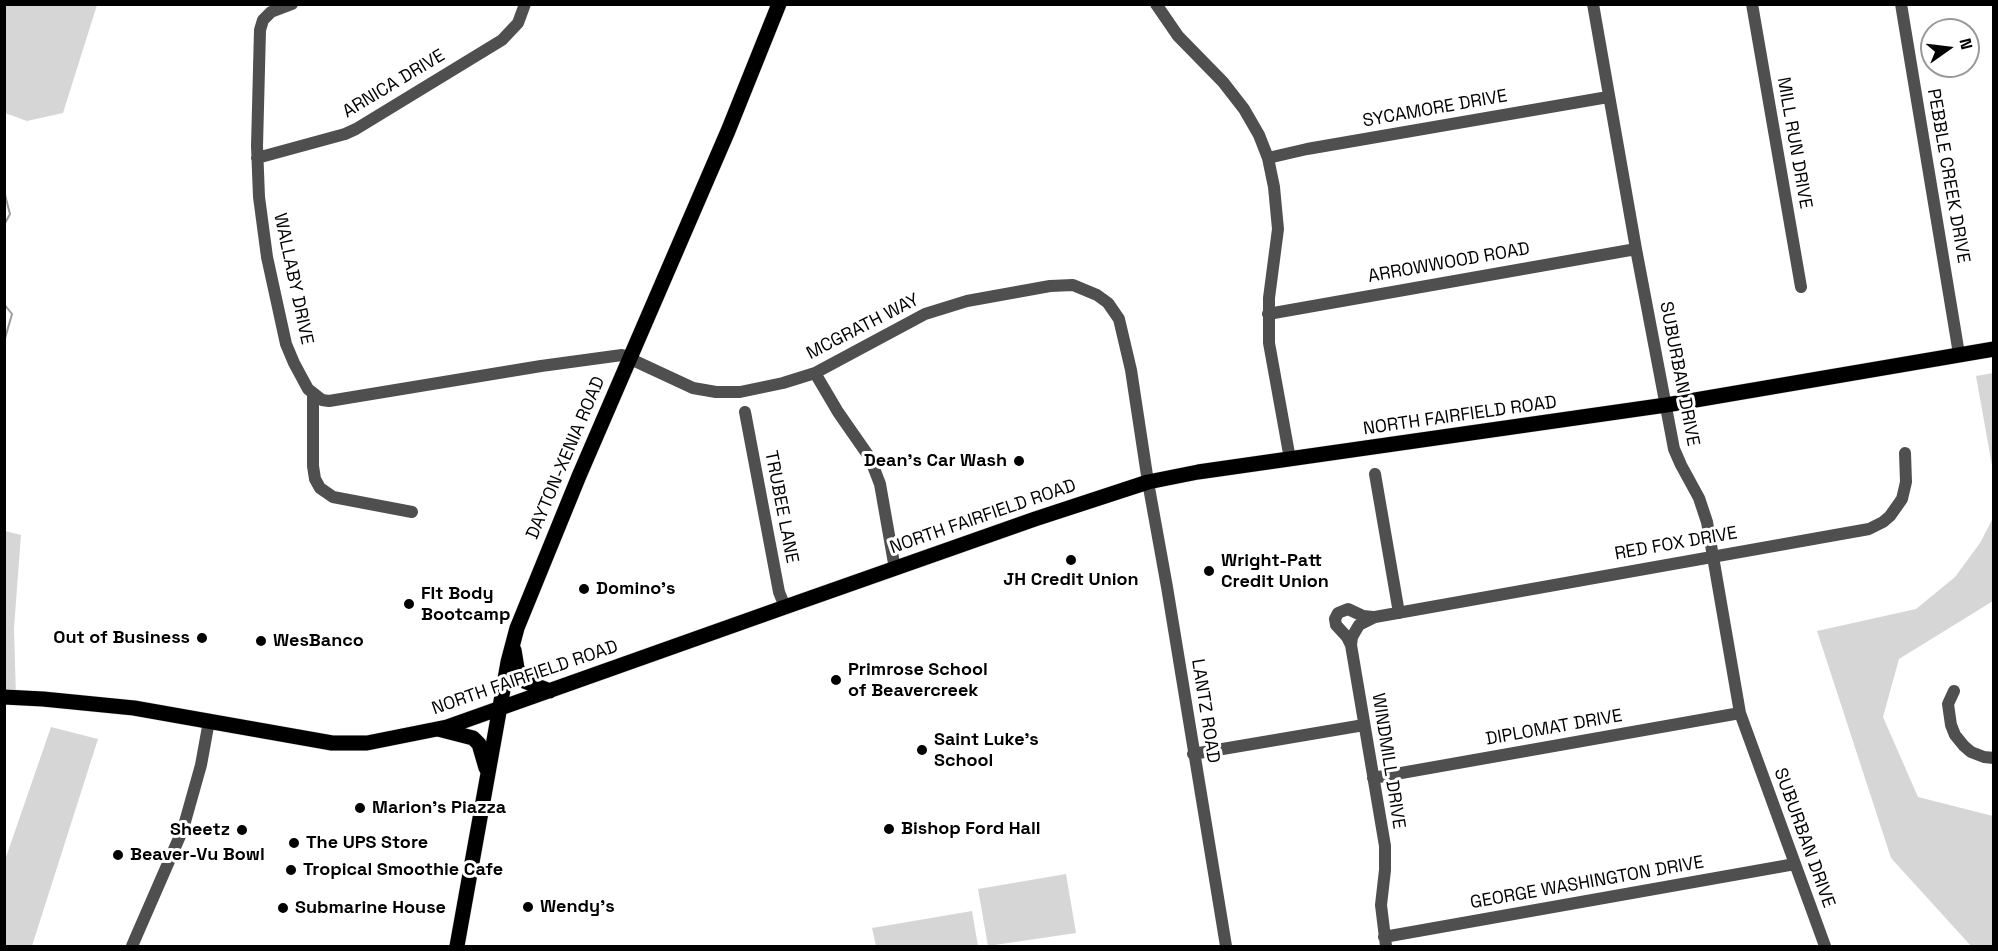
<!DOCTYPE html>
<meta charset="utf-8">
<style>
body{margin:0}
#map{position:relative;width:1998px;height:951px;overflow:hidden;background:#fff;font-family:"Space Grotesk",sans-serif}
canvas{display:block}
.frame{position:absolute;inset:0;border:6px solid #000;pointer-events:none}
.north{position:absolute;left:1920px;top:18px;width:60px;height:60px;box-sizing:border-box;background:#fff;border:2px solid #999;border-radius:50%;rotate:76deg;font-size:16px;font-weight:700;line-height:24px;text-align:center;color:#000}
.north::after{content:'';display:block;margin:auto;width:21px;height:27px;background:#000;clip-path:polygon(50% 0,100% 100%,50% 72%,0 100%)}
</style>
<div id="map">
<canvas width="1998" height="951"></canvas>
<div class="frame"></div>
<div class="north">N</div>
</div>
<script>
const ctx = document.querySelector('canvas').getContext('2d');
ctx.lineJoin = 'round';
function paint(path, color) {
  ctx.fillStyle = color;
  ctx.fill(path, 'evenodd');
}
function poly(rows) {
  const path = new Path2D();
  for (const r of rows) {
    path.moveTo(r[0], r[1]);
    for (let i = 2; i < r.length; i += 2) path.lineTo(r[i], r[i + 1]);
  }
  return path;
}
function stroke(path, color, width, dash) {
  ctx.strokeStyle = color;
  ctx.lineWidth = width;
  ctx.lineCap = dash ? 'butt' : 'round';
  ctx.setLineDash(dash || []);
  ctx.stroke(path);
}
function drawText(font, color, halo, rows, align = 'center') {
  ctx.font = font + ' "Space Grotesk",sans-serif';
  ctx.lineWidth = 6;
  ctx.setLineDash([]);
  ctx.textBaseline = 'middle';
  ctx.strokeStyle = halo;
  ctx.fillStyle = color;
  for (const [text, x, y, turn = 0] of rows) {
    ctx.save();
    ctx.translate(x, y);
    ctx.rotate((+turn || 0) * Math.PI / 180);
    ctx.textAlign = isNaN(turn) ? turn : align;
    if (halo) ctx.strokeText(text, 0, 0);
    ctx.fillText(text, 0, 0);
    ctx.restore();
  }
}
const green = poly([
 [4,5,97,5,63,113,27,121,5,113],
 [1993,373,1994,373,1993,471,1976,376],
 [1993,518,1993,601,1899,659,1883,717,1918,797,1993,816,1993,946,1971,946,1891,858,1817,631,1916,609,1955,577,1980,543],
 [5,531,21,535,14,628,16,698,5,698],
 [51,727,98,739,32,946,5,946,5,860],
 [1066,874,1076,933,988,946,978,889],
 [972,911,978,946,876,946,872,928]
]);
const stream = poly([
 [4,191,10,214,4,225],
 [4,304,12,314,4,342]
]);
const minor = poly([
 [292,4,271,12,263,20,260,30,257,146,259,197,267,257,286,344,294,363,308,389,322,400,329,401,541,366,622,355,693,388,716,392,740,392,783,383,815,373,925,314,967,301,1050,286,1073,285,1097,295,1108,303,1119,319,1131,370,1148,482,1167,587,1226,946],
 [1156,4,1178,36,1223,82,1244,109,1259,135,1268,158,1274,187,1278,229,1269,298,1269,343,1290,459],
 [1593,4,1636,249,1674,449,1681,465,1699,498,1707,522,1740,713,1825,946],
 [1752,4,1801,287],
 [1901,4,1959,354],
 [257,158,345,134,356,129,502,40,518,23,525,4],
 [1268,158,1307,149,1608,97],
 [1268,314,1636,249],
 [815,373,838,412,870,458,880,484,895,569],
 [313,394,313,466,315,479,320,488,333,497,412,512],
 [745,412,779,592,785,607],
 [1375,474,1399,613],
 [1351,645,1347,637,1336,625,1335,619,1338,613,1348,609,1363,616,1373,617],
 [1954,691,1948,704,1951,725,1955,735,1964,746,1971,752,1984,757,1994,758],
 [1193,754,1364,725],
 [1373,778,1740,713],
 [1384,937,1795,864],
 [132,946,183,829,201,765,209,721],
 [1386,946,1381,905,1385,870,1385,846,1351,645,1352,637,1359,625,1375,617,1869,529,1883,522,1890,516,1902,499,1906,482,1905,453]
]);
const major = poly([
 [514,650,517,668,524,681,550,691],
 [4,697,43,699,134,708,332,743,367,743,447,727,785,607,1035,519,1148,482,1198,472,1666,405,1994,349],
 [438,729,473,738,479,744,486,768],
 [457,946,508,662,517,628,579,476,728,131,779,4]
]);
const markers = [
 [1019,461,6,"#000"],
 [1071,560,6,"#000"],
 [1209,571,6,"#000"],
 [584,589,6,"#000"],
 [409,604,6,"#000"],
 [202,638,6,"#000"],
 [261,641,6,"#000"],
 [836,680,6,"#000"],
 [922,750,6,"#000"],
 [360,808,6,"#000"],
 [889,829,6,"#000"],
 [242,830,6,"#000"],
 [294,843,6,"#000"],
 [118,855,6,"#000"],
 [291,870,6,"#000"],
 [528,907,6,"#000"],
 [283,908,6,"#000"]
];
const streetNames = [
 ["ARNICA DRIVE",394,84,-31],
 ["SYCAMORE DRIVE",1435,109,-10],
 ["MILL RUN DRIVE",1794,143,80],
 ["PEBBLE CREEK DRIVE",1948,176,80],
 ["ARROWWOOD ROAD",1449,263,-10],
 ["WALLABY DRIVE",293,279,78],
 ["MCGRATH WAY",863,327,-27],
 ["SUBURBAN DRIVE",1679,374,79],
 ["NORTH FAIRFIELD ROAD",1460,416,-8],
 ["DAYTON-XENIA ROAD",566,458,-67],
 ["TRUBEE LANE",781,507,79],
 ["NORTH FAIRFIELD ROAD",983,517,-19],
 ["RED FOX DRIVE",1676,544,-10],
 ["NORTH FAIRFIELD ROAD",525,678,-19],
 ["LANTZ ROAD",1205,711,81],
 ["DIPLOMAT DRIVE",1554,728,-10],
 ["WINDMILL DRIVE",1388,761,81],
 ["SUBURBAN DRIVE",1804,838,70],
 ["GEORGE WASHINGTON DRIVE",1587,883,-10]
];
const poiNames = [
 ["Dean's Car Wash",1007,461,"right"],
 ["Wright-Patt",1221,561],
 ["Credit Union",1221,582],
 ["JH Credit Union",1071,580,"center"],
 ["Domino's",596,589],
 ["FIt Body",421,594],
 ["Bootcamp",421,615],
 ["Out of Business",190,638,"right"],
 ["WesBanco",273,641],
 ["Primrose School",848,670],
 ["of Beavercreek",848,691],
 ["Saint Luke’s",934,740],
 ["School",934,761],
 ["Marion's Piazza",372,808],
 ["Bishop Ford Hall",901,829],
 ["Sheetz",230,830,"right"],
 ["The UPS Store",306,843],
 ["Beaver-Vu Bowl",130,855],
 ["Tropical Smoothie Cafe",303,870],
 ["Wendy's",540,907],
 ["Submarine House",295,908]
];
paint(green, '#d6d6d6');
stroke(stream, '#9d9d9d', 2);
stroke(major, '#dbdbdb', 16);
stroke(minor, '#4f4f4f', 12);
stroke(major, '#000', 15);
for (const [x, y, r, color] of markers) {
  const dot = new Path2D();
  dot.arc(x, y, r, 0, 2 * Math.PI);
  ctx.fillStyle = color;
  ctx.fill(dot);
  stroke(dot, '#fff', 2);
}
drawText('18px', '#000', '#fff', streetNames);
drawText('bold 18px', '#000', '#fff', poiNames, 'left');
</script>
